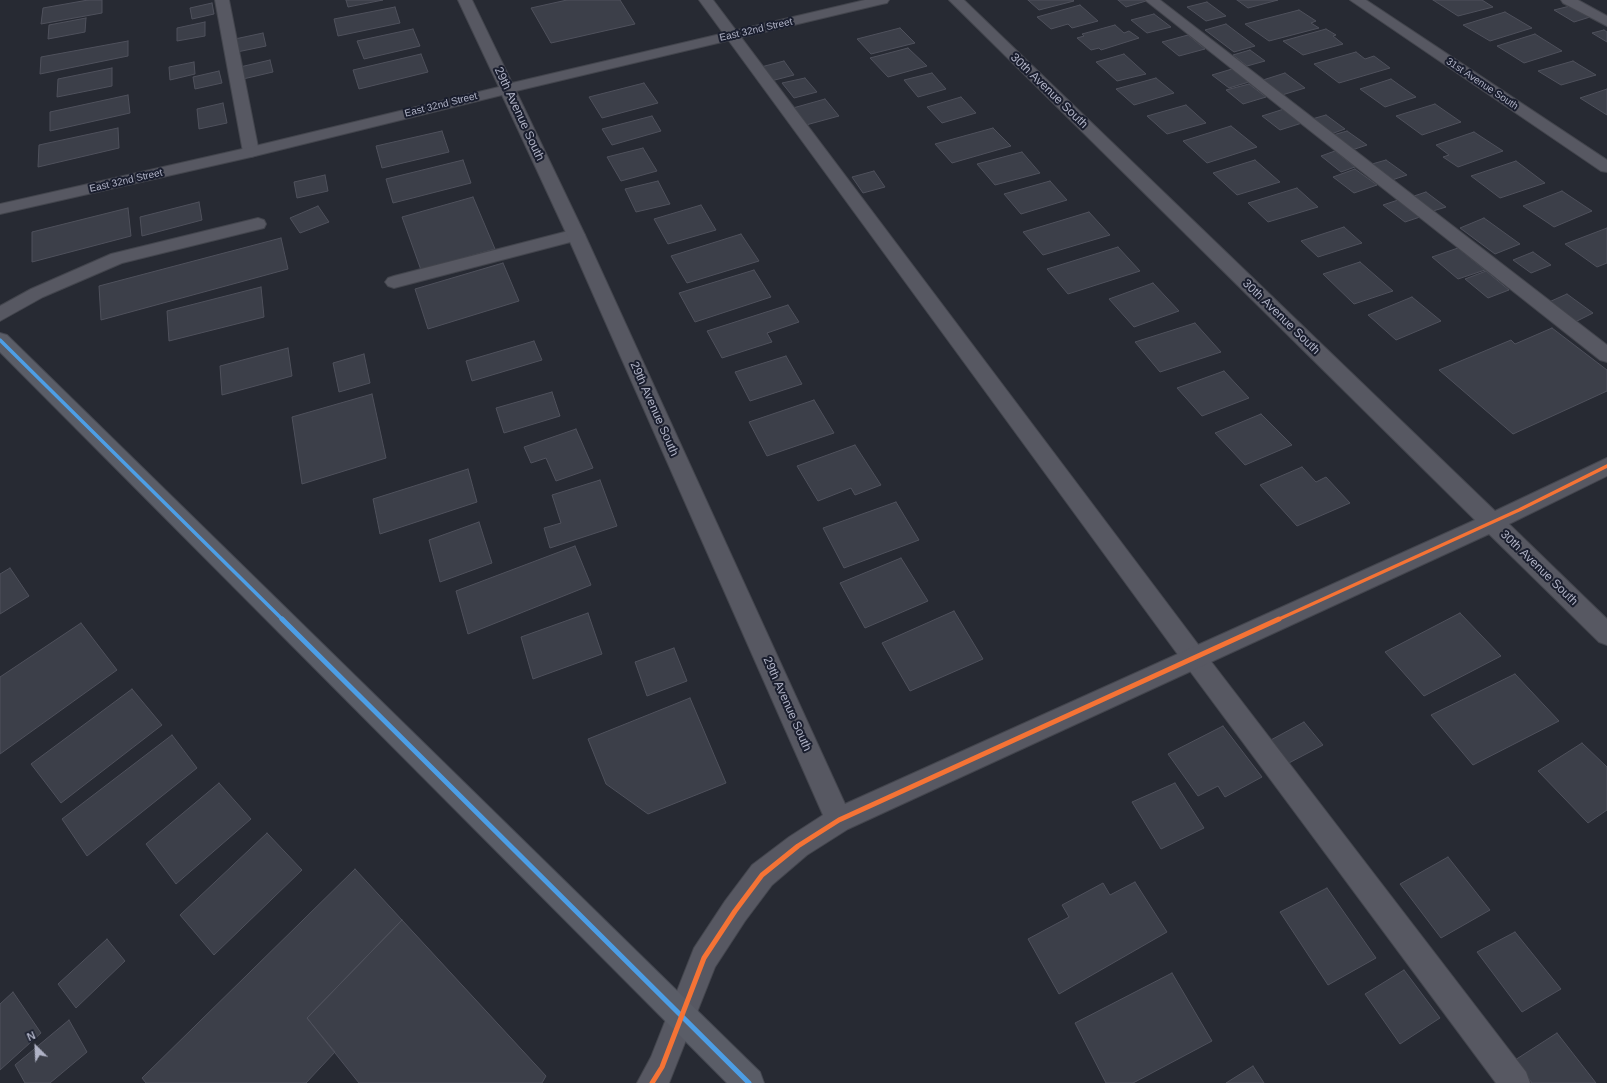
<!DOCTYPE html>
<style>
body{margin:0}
#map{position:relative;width:1607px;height:1083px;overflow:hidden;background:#272a33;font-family:Helvetica,sans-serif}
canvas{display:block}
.north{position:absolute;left:16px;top:1027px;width:40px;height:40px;-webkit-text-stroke:3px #1a1e2e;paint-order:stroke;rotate:336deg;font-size:11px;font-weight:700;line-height:16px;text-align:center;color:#b0b3c6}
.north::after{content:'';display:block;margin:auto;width:14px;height:18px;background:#b0b3c6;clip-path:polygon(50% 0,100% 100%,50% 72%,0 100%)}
</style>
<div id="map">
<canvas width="1607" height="1083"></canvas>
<div class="north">N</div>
</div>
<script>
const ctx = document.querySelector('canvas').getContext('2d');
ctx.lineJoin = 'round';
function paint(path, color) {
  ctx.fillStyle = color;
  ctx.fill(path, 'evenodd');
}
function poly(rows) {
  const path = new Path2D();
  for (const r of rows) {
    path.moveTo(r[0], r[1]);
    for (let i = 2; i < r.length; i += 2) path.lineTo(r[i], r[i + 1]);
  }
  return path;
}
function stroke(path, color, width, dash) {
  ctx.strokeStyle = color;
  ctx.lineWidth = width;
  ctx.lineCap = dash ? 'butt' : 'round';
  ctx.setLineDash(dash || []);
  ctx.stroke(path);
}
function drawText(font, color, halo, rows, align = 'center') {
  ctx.font = font + ' Helvetica,sans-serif';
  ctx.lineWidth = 4;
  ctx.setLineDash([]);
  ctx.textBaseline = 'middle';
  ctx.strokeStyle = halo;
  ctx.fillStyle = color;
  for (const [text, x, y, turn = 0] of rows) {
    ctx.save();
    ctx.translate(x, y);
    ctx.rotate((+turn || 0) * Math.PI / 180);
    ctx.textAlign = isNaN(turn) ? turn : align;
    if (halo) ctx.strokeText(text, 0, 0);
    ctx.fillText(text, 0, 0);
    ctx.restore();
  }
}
const building = poly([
 [88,0,102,0,102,13,41,24,43,8,88,0],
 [346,0,383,0,348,7,346,0],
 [567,0,620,0,635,24,551,43,531,8,567,0],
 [1028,0,1073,0,1074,1,1039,10,1028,0],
 [1118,0,1145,0,1146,1,1126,7,1118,0],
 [1237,0,1278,0,1248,8,1237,0],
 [1433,0,1482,0,1493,7,1458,16,1433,0],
 [1207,2,1226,16,1206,21,1187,7,1207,2],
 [212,3,214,14,192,19,190,8,212,3],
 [1080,5,1098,21,1072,28,1068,24,1051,29,1037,17,1080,5],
 [1570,6,1590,17,1574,22,1554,10,1570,6],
 [395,7,400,23,338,36,334,19,395,7],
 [1299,10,1316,21,1311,23,1319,28,1269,41,1245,24,1299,10],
 [1505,12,1532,28,1490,41,1463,25,1505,12],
 [1154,14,1171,27,1147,33,1131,20,1154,14],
 [86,18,85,32,48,39,49,25,86,18],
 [205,22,205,36,177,41,177,28,205,22],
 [1226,24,1255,46,1234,52,1205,30,1226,24],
 [1115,25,1124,33,1129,31,1139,38,1101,50,1099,48,1091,50,1077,38,1084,36,1082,34,1115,25],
 [900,28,915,43,871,54,857,39,900,28],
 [413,29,420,46,364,59,357,41,413,29],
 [1326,29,1336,35,1333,36,1343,44,1303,55,1283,41,1326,29],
 [1604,30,1607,32,1607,42,1592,33,1604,30],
 [263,33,266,46,237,52,235,39,263,33],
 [1535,34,1562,51,1524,63,1497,46,1535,34],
 [1188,35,1205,49,1179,56,1162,42,1188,35],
 [128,41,128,56,40,74,41,57,128,41],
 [908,48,927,66,888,77,870,58,908,48],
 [1250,50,1265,61,1247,66,1233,55,1250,50],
 [1356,52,1365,59,1374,56,1390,68,1339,83,1314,64,1356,52],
 [421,54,428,72,359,89,353,70,421,54],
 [1124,54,1146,74,1117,81,1096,62,1124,54],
 [270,60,273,72,243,79,240,67,270,60],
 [784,61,794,75,771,81,761,67,784,61],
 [1573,61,1596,75,1561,85,1538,71,1573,61],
 [194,62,195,74,170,80,169,67,194,62],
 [112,68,112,86,57,97,58,79,112,68],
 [1232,69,1249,82,1229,88,1212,75,1232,69],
 [219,71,222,83,195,89,193,77,219,71],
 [932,73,946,89,918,97,904,80,932,73],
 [1285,73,1305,88,1282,95,1263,80,1285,73],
 [805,78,817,92,794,98,782,83,805,78],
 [1156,78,1174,93,1134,105,1116,89,1156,78],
 [1391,79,1416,97,1385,107,1360,89,1391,79],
 [644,83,658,103,602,118,589,97,644,83],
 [1249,84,1266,97,1243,104,1226,90,1249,84],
 [1607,89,1607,115,1580,98,1607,89],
 [128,95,130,113,50,131,50,112,128,95],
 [961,97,976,113,942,123,927,107,961,97],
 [825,99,839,116,806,125,793,108,825,99],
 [223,103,227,123,199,129,197,109,223,103],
 [1435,104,1461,122,1422,135,1396,116,1435,104],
 [1186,105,1206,123,1167,134,1147,116,1186,105],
 [1284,109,1302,123,1280,130,1262,116,1284,109],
 [1326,115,1345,129,1331,134,1312,119,1326,115],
 [652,116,661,131,612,145,602,129,652,116],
 [1231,126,1257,147,1207,163,1183,141,1231,126],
 [118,128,119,148,38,167,39,145,118,128],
 [993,128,1011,146,952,163,935,144,993,128],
 [442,131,449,152,382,168,376,146,442,131],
 [1347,131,1367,145,1352,150,1333,135,1347,131],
 [1474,132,1503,151,1458,167,1443,157,1449,155,1436,145,1474,132],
 [643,148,657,171,621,181,607,157,643,148],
 [1335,151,1355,167,1341,172,1321,156,1335,151],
 [1022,152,1040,173,995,185,977,164,1022,152],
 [463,160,471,183,393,203,386,179,463,160],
 [1255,160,1280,182,1237,195,1213,173,1255,160],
 [1386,160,1407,175,1392,180,1372,164,1386,160],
 [1516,161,1545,183,1500,198,1471,176,1516,161],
 [1355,169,1377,185,1354,193,1333,177,1355,169],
 [874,171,885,187,863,193,852,177,874,171],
 [325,175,328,191,297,198,294,182,325,175],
 [658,181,670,204,636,212,625,189,658,181],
 [1050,181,1067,200,1021,214,1004,194,1050,181],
 [1297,188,1318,207,1268,222,1248,203,1297,188],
 [1562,191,1592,211,1554,227,1523,206,1562,191],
 [1426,192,1446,207,1433,211,1414,196,1426,192],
 [473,197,495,249,421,270,402,217,473,197],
 [1398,200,1420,217,1405,222,1383,205,1398,200],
 [199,202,202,220,142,236,140,217,199,202],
 [701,205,716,230,668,244,654,219,701,205],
 [318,206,329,222,300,233,290,218,318,206],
 [128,208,131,236,32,262,32,232,128,208],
 [1089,212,1110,235,1043,255,1023,232,1089,212],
 [1484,218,1520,244,1495,254,1460,228,1484,218],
 [1344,227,1362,243,1318,257,1301,241,1344,227],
 [1607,228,1607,263,1597,267,1565,244,1607,228],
 [741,234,759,261,687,283,671,256,741,234],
 [281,238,288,269,101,320,99,286,281,238],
 [1118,247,1140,271,1068,294,1047,269,1118,247],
 [1458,248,1485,270,1458,279,1432,257,1458,248],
 [1533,252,1551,265,1531,273,1513,260,1533,252],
 [1360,262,1393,291,1354,304,1323,274,1360,262],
 [503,263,519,301,428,329,415,289,503,263],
 [754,270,771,297,695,322,679,293,754,270],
 [1486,271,1509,290,1488,298,1465,279,1486,271],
 [1153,283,1179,311,1134,327,1109,299,1153,283],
 [261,287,264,317,169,341,167,311,261,287],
 [1567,294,1593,313,1575,322,1549,302,1567,294],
 [1412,297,1441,321,1396,340,1368,315,1412,297],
 [788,305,799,322,767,333,772,342,722,358,707,331,788,305],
 [1195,323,1221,352,1160,372,1135,342,1195,323],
 [1552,328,1607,370,1607,391,1513,434,1439,370,1511,340,1515,344,1552,328],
 [534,341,542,360,472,381,466,361,534,341],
 [288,348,292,376,222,395,220,366,288,348],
 [364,354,370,383,339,392,333,363,364,354],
 [786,356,802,384,750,401,735,372,786,356],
 [1224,371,1249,398,1202,416,1177,388,1224,371],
 [552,392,560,416,504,433,496,408,552,392],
 [372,394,386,458,302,484,292,417,372,394],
 [814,400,834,433,767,456,749,422,814,400],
 [1261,414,1292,445,1245,465,1215,433,1261,414],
 [576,429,593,468,556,481,546,458,531,463,524,447,576,429],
 [855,445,881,485,855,495,851,488,818,501,797,466,855,445],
 [1302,467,1316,482,1326,477,1350,503,1297,526,1260,485,1302,467],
 [468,469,477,502,380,534,373,499,468,469],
 [600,480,617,526,550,548,544,528,561,523,552,495,600,480],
 [896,502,919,540,844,568,823,528,896,502],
 [479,522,492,563,440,582,429,540,479,522],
 [575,546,591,585,468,634,456,591,575,546],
 [901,558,928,601,865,628,840,583,901,558],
 [10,568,29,596,0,614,0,574,10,568],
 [954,611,983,659,910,691,882,643,954,611],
 [588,613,602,654,533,679,521,637,588,613],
 [1460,613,1501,656,1424,696,1385,652,1460,613],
 [81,623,117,670,0,754,0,677,81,623],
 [674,648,687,681,647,696,635,662,674,648],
 [1515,674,1559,721,1473,765,1431,715,1515,674],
 [132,689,162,725,61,803,31,764,132,689],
 [690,698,726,783,648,814,606,784,588,739,690,698],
 [1304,722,1323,745,1287,764,1269,741,1304,722],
 [1223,726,1262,777,1225,797,1218,786,1198,796,1168,754,1223,726],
 [172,735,197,768,87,856,62,819,172,735],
 [1582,743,1607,767,1607,810,1588,823,1538,771,1582,743],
 [219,783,251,819,176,884,146,844,219,783],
 [1175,783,1204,828,1161,849,1132,802,1175,783],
 [267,833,302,870,214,955,180,915,267,833],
 [1448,857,1490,910,1441,938,1400,884,1448,857],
 [355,869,402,920,307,1018,335,1052,306,1083,146,1083,142,1078,355,869],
 [1135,882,1167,932,1059,994,1028,939,1069,917,1062,905,1103,883,1110,895,1135,882],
 [1327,888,1376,958,1328,985,1280,912,1327,888],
 [402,920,546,1076,542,1083,359,1083,307,1018,402,920],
 [1515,932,1561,989,1522,1012,1477,952,1515,932],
 [107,939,125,961,76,1008,58,984,107,939],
 [1404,970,1440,1018,1400,1044,1365,994,1404,970],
 [1172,973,1212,1041,1133,1083,1106,1083,1075,1023,1172,973],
 [13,992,41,1033,0,1070,0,1004,13,992],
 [69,1020,87,1052,50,1083,25,1083,15,1065,69,1020],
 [1557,1033,1596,1083,1532,1083,1515,1060,1557,1033],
 [1253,1066,1264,1083,1226,1083,1253,1066]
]);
const service = poly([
 [215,0,229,0,259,152,257,155,251,157,245,155,243,152,215,0],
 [699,0,713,0,1203,651,1526,1072,1530,1083,1496,1083,1187,667,699,0],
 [1145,0,1160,0,1607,345,1607,362,1600,360,1145,0],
 [1561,0,1578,0,1607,16,1607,26,1563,3,1561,0],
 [258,218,264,220,266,224,264,228,122,263,43,297,0,321,0,306,31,289,111,254,258,218],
 [576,229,582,231,585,235,582,239,394,288,388,286,385,282,388,278,394,276,576,229]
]);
const minor = poly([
 [458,0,472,0,512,83,865,0,889,0,887,3,882,4,516,91,585,235,845,804,1475,520,949,0,964,0,1495,511,1607,458,1607,476,1509,524,1607,619,1607,645,1599,642,1489,534,848,829,807,855,772,885,745,921,715,967,669,1083,637,1083,651,1057,694,948,725,901,752,865,789,837,823,815,567,235,502,95,251,157,0,214,0,204,251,147,499,87,458,0]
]);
const tertiary = poly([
 [1350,0,1366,0,1607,160,1607,172,1601,171,1350,0]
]);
const secondary = poly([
 [0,333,7,335,760,1072,764,1083,727,1083,0,352,0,333]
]);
const bus1Far1 = poly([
 [0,340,283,620]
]);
const bus1 = poly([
 [282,619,749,1083]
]);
const bus2Far1 = poly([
 [1277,620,1519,510,1607,466]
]);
const bus2 = poly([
 [652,1083,662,1067,704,958,735,911,762,875,798,846,839,820,1279,619]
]);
const farStreetnames = [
 ["East 32nd Street",756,30,-13],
 ["31st Avenue South",1482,84,34],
 ["East 32nd Street",441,105,-14],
 ["East 32nd Street",126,181,-13]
];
const streetNames = [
 ["30th Avenue South",1049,91,44],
 ["29th Avenue South",519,114,65],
 ["30th Avenue South",1281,317,44],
 ["29th Avenue South",654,409,66],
 ["30th Avenue South",1539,568,44],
 ["29th Avenue South",787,704,66]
];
paint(building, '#3c3f49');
stroke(building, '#4f515c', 1);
stroke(service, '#43454d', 2);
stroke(minor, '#43454d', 2);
stroke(tertiary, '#43454d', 2);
stroke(secondary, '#444750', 2);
paint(service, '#575862');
paint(minor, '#575862');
paint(tertiary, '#575862');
paint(secondary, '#5a5d67');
stroke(bus1Far1, '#4d9ee5', 3.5);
stroke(bus1, '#4d9ee5', 5);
stroke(bus2Far1, '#f57335', 3.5);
stroke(bus2, '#f57335', 5);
drawText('10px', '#b0b3c6', '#1a1e2e', farStreetnames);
drawText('12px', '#b0b3c6', '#1a1e2e', streetNames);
</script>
